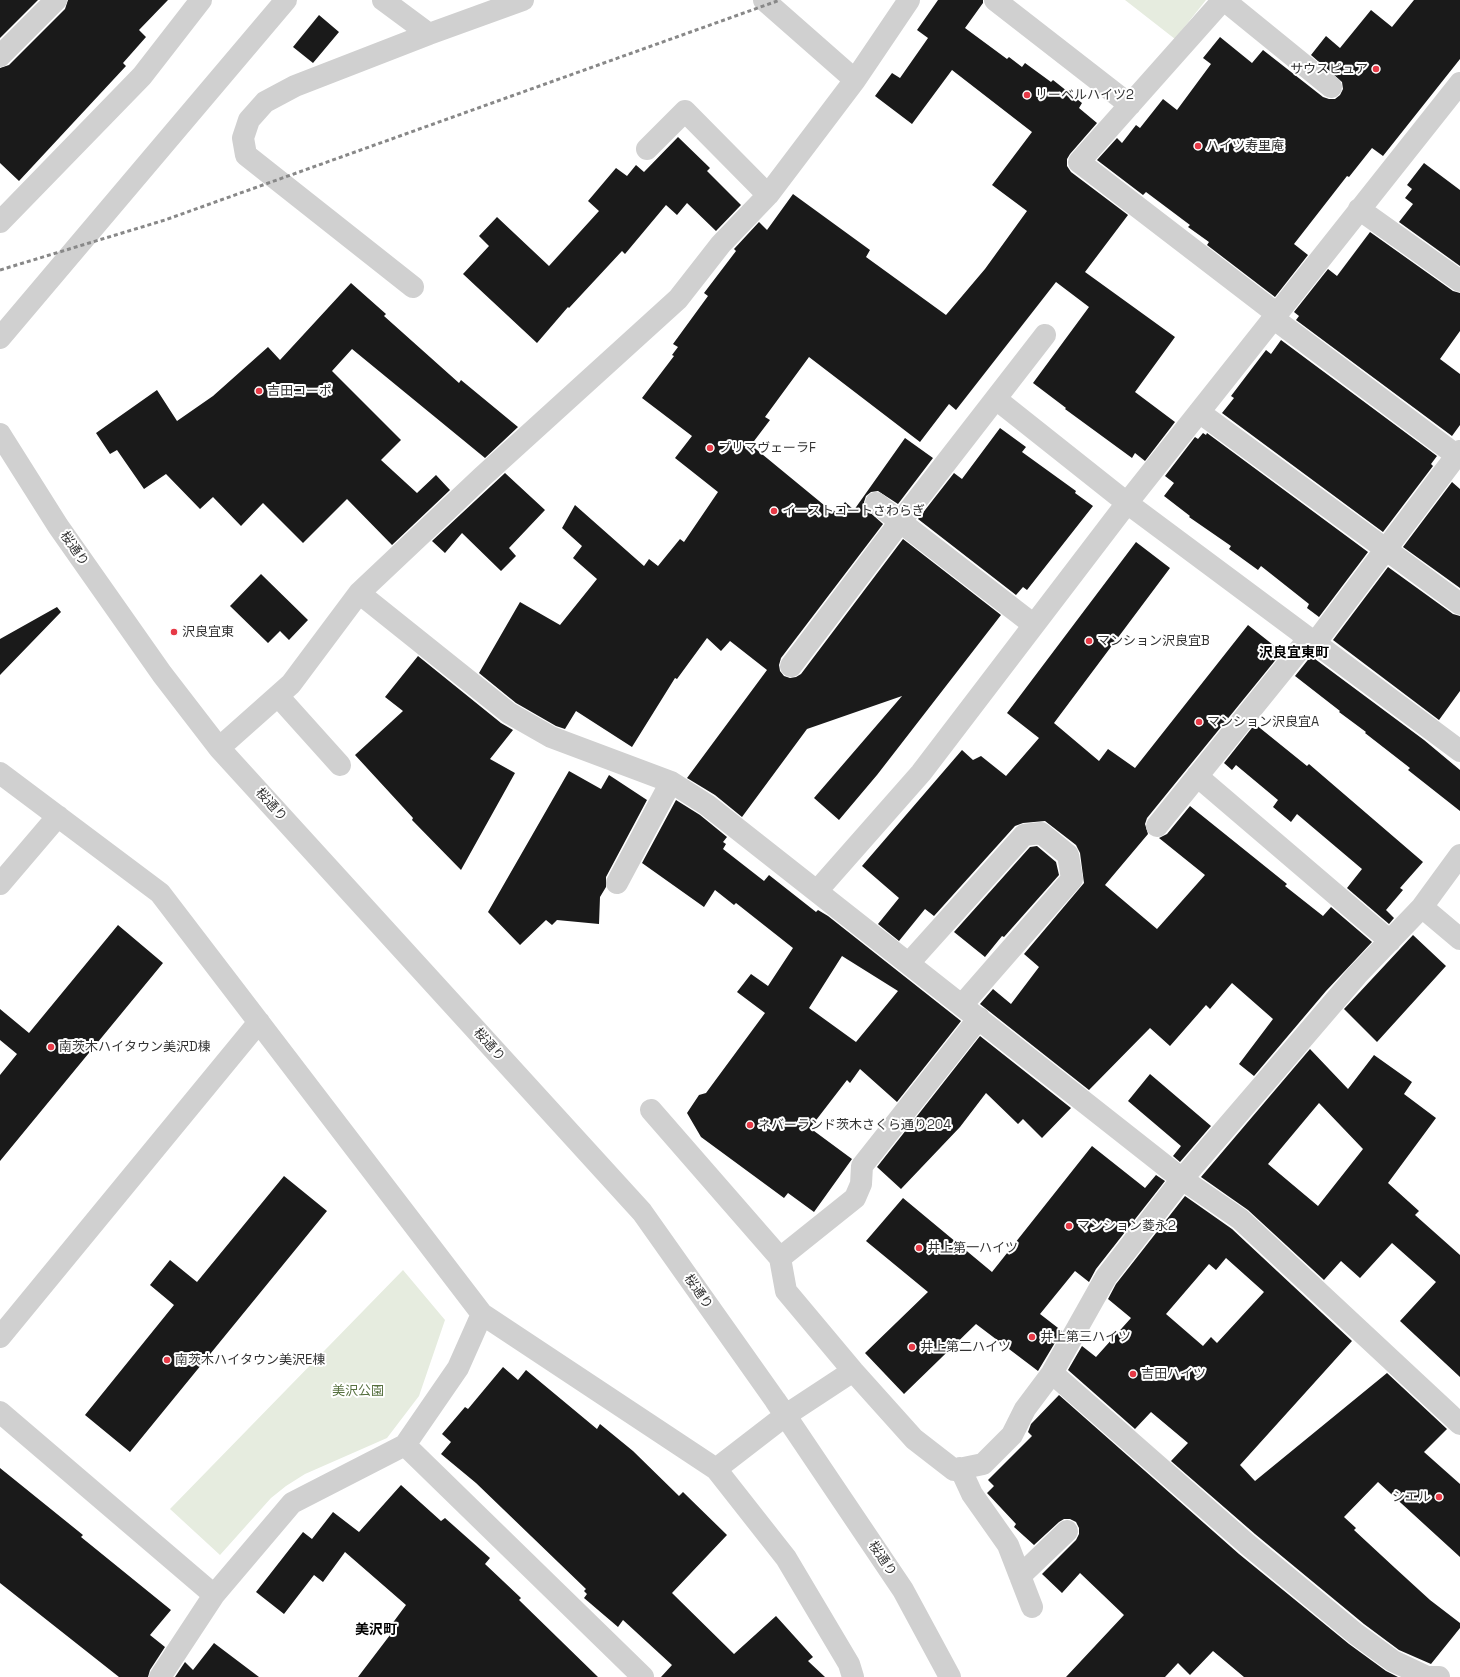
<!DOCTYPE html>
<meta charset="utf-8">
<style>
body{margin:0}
canvas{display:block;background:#fff}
</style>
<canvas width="1460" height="1677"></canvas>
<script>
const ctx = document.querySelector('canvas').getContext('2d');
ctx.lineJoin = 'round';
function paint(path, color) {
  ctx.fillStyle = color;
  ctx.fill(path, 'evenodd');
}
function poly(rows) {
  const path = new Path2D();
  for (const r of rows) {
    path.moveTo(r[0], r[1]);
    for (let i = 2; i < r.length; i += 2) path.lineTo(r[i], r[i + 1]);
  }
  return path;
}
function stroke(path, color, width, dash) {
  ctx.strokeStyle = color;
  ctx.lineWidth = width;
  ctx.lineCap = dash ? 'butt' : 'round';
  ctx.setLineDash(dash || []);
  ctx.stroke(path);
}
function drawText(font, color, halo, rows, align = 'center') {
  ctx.font = font + ' "Space Grotesk","Noto Sans JP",sans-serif';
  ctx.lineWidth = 4;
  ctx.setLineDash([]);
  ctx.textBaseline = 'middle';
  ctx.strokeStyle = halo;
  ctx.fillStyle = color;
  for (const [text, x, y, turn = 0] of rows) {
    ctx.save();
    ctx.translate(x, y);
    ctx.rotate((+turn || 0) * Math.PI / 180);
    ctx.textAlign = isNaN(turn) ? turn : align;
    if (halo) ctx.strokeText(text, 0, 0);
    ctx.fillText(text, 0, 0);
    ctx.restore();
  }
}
const green = poly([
 [1125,0,1206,0,1175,39],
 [403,1270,445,1320,419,1396,387,1438,305,1474,286,1486,271,1498,220,1555,170,1509]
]);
const building = poly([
 [0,0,38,0,0,38],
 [68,0,168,0,139,30,146,37,123,63,126,66,19,181,0,163,0,68,9,65,65,9],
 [938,0,983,0,983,3,965,28,1007,59,1009,57,1022,67,1025,63,1051,82,1053,80,1082,103,1079,108,1097,123,1070,154,1067,159,1067,166,1071,172,1128,215,1085,272,1175,337,1135,392,1175,422,1145,461,1135,453,1132,458,1065,409,1066,408,1033,383,1089,307,1056,282,956,410,949,404,920,442,809,357,765,417,770,420,751,445,830,510,832,509,837,513,845,502,854,510,905,438,933,458,898,504,878,491,871,492,866,496,864,502,865,508,883,524,781,658,779,665,780,671,784,676,790,678,796,677,801,674,903,539,1001,615,877,775,839,820,814,798,902,696,807,729,742,817,715,795,687,778,767,670,730,641,721,651,707,638,677,679,675,678,632,747,576,711,565,729,556,726,516,703,479,673,520,602,560,625,597,579,573,558,582,546,562,528,575,505,644,566,649,559,658,566,680,539,684,542,718,492,675,458,692,436,642,398,674,356,672,355,678,347,673,344,708,296,704,293,736,251,734,249,759,222,767,230,793,194,870,250,866,257,946,315,985,269,1027,211,992,185,1032,132,952,70,912,124,875,96,892,73,900,78,928,38,917,30],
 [1414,0,1460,0,1460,59,1383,156,1372,148,1349,177,1347,176,1294,244,1308,255,1275,297,1207,245,1209,242,1188,227,1190,225,1146,192,1143,195,1097,160,1117,138,1122,143,1136,125,1140,128,1163,99,1177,110,1211,64,1203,58,1220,37,1252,63,1263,50,1323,97,1329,99,1335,99,1340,95,1343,89,1342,82,1311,55,1326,36,1340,48,1371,10,1392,27],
 [319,15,339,32,313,63,293,47],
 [678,137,710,168,707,171,741,205,716,231,687,203,677,215,666,205,625,254,622,251,569,308,568,307,537,343,463,274,489,246,479,236,497,217,549,266,599,211,588,201,616,168,627,176,636,165,644,172],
 [1424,163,1460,190,1460,266,1399,222,1413,204,1405,198,1412,189,1407,185],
 [1370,232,1453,291,1460,293,1460,331,1440,359,1460,374,1460,425,1452,436,1296,320,1299,316,1294,312,1328,269,1337,276],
 [351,283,386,314,384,316,459,383,461,380,518,427,485,458,352,349,332,371,401,440,381,460,417,493,436,475,450,490,392,545,347,499,303,543,263,503,241,526,213,497,200,509,166,474,144,489,117,450,110,454,96,433,157,390,177,421,213,396,268,347,280,360],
 [1281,340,1437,456,1431,464,1433,466,1383,532,1222,413,1234,398,1231,396,1266,350,1271,354],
 [1000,428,1026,447,1022,452,1076,491,1075,493,1093,506,1027,590,1023,587,1016,595,918,519,954,473,962,479],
 [1203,433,1206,435,1207,433,1368,552,1319,617,1307,608,1309,604,1261,566,1258,570,1229,549,1231,546,1189,517,1190,516,1164,496,1174,483,1165,476,1195,437,1198,439],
 [505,473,545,510,509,548,516,556,501,571,462,533,445,553,432,541],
 [1452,482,1460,489,1460,588,1403,547],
 [1136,542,1170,568,1054,723,1099,761,1108,749,1135,768,1248,625,1282,652,1147,818,1145,824,1148,834,1105,885,1157,929,1205,875,1159,838,1167,834,1190,806,1287,884,1285,886,1323,916,1331,907,1372,942,1326,991,1254,1076,1239,1064,1273,1019,1232,983,1210,1009,1206,1005,1170,1046,1150,1028,1089,1090,980,1004,993,989,1011,1004,1039,967,1024,954,1084,883,1080,853,1076,845,1045,821,1023,823,1015,826,934,916,925,909,899,941,878,924,899,898,862,866,962,750,973,760,981,756,1006,776,1039,738,1007,713],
 [1388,567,1453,614,1460,616,1460,691,1439,720,1333,640],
 [261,574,308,620,289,640,280,631,268,643,230,606],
 [57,607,61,612,0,675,0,639],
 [418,656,501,723,513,730,490,759,515,773,461,870,412,820,413,818,355,755,403,711,385,697],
 [1311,656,1424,740,1460,770,1460,811,1408,770,1410,768,1365,733,1366,732,1339,712,1340,711,1295,676],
 [1255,724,1307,766,1309,764,1423,862,1400,888,1403,890,1386,910,1394,918,1389,924,1347,888,1362,869,1297,814,1291,822,1273,807,1278,800,1236,765,1232,770,1224,763],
 [569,771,601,789,609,775,647,800,606,877,606,887,600,897,599,924,557,920,552,925,546,920,520,945,488,912],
 [676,800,700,815,727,837,723,842,726,844,723,849,764,881,769,875,816,912,818,910,828,916,961,1021,897,1102,860,1069,850,1083,847,1080,810,1128,852,1159,814,1212,788,1193,784,1198,701,1137,687,1113,699,1095,706,1093,765,1013,737,992,751,974,768,986,793,948,736,903,734,905,715,890,704,907,642,863],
 [842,956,898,991,856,1042,809,1008],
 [1037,846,1056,862,1059,875,1004,937,1002,936,985,957,954,932,1030,847],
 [118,925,163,963,0,1161,0,1075,17,1054,0,1040,0,1009,29,1033],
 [1413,935,1446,966,1377,1042,1344,1009],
 [980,1036,1071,1108,1042,1138,1023,1119,1018,1124,986,1093,960,1127,901,1189,877,1167],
 [1310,1049,1348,1089,1374,1055,1412,1082,1404,1094,1436,1118,1388,1183,1419,1211,1415,1215,1460,1255,1460,1377,1400,1321,1436,1282,1392,1243,1360,1278,1341,1261,1324,1280,1248,1210,1201,1177],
 [1319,1103,1363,1149,1318,1206,1268,1164],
 [1150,1074,1211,1126,1180,1162,1173,1156,1181,1146,1128,1101],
 [1092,1146,1145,1188,1156,1175,1165,1181,1096,1269,1089,1282,1075,1271,1040,1314,1062,1331,1038,1371,976,1324,904,1394,865,1353,928,1292,866,1241,903,1198,992,1272],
 [284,1176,327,1211,130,1452,85,1415,174,1305,150,1285,170,1260,197,1282],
 [1185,1196,1232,1229,1352,1341,1240,1465,1255,1481,1387,1373,1447,1429,1424,1452,1460,1484,1460,1557,1378,1482,1344,1517,1356,1528,1354,1530,1395,1568,1430,1600,1460,1623,1460,1628,1431,1664,1399,1650,1364,1624,1255,1534,1171,1461,1188,1443,1151,1412,1135,1429,1068,1370,1082,1346,1096,1357,1131,1318,1108,1299,1116,1284],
 [1226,1258,1264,1292,1217,1343,1211,1337,1203,1346,1166,1314,1209,1264,1216,1270],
 [503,1367,518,1380,526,1370,597,1429,600,1424,633,1451,679,1496,683,1492,727,1535,672,1593,734,1654,776,1616,813,1657,808,1661,825,1677,661,1677,672,1665,623,1620,618,1627,584,1598,587,1594,584,1591,586,1589,476,1483,441,1454,451,1442,442,1434,465,1407,468,1409],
 [1059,1395,1239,1554,1349,1644,1386,1671,1398,1677,1244,1677,1213,1651,1190,1675,1178,1663,1165,1677,1066,1677,1124,1615,1080,1573,1062,1593,1042,1574,1076,1540,1079,1534,1079,1528,1076,1522,1070,1519,1064,1519,1059,1522,1034,1545,1014,1527,1016,1524,987,1493,994,1486,988,1480,1032,1436,1028,1432,1031,1424],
 [0,1468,83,1535,81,1537,171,1610,150,1635,165,1647,150,1670,148,1677,119,1677,0,1583],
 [401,1485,441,1521,445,1518,490,1558,485,1564,521,1598,519,1600,598,1677,358,1677,390,1635,386,1632,406,1605,345,1552,323,1582,314,1575,284,1614,256,1592,303,1532,312,1539,333,1512,359,1532],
 [214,1643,259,1677,175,1677,185,1662,193,1670]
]);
const minor = poly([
 [383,0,429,34,523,0],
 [764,0,855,80],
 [995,0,1130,105],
 [1223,0,1079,162,1277,314],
 [1224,0,1331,87],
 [0,56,56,0],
 [647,149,685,111,768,195],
 [1359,209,1460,281],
 [0,222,142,76,201,0],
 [413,287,246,155,243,138,249,120,265,102,295,86,429,34],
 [1273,318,1460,458],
 [0,338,286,0],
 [996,399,1127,503,1460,751],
 [1199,412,1460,604],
 [0,434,58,526,162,674,219,748,642,1212,775,1400,903,1590,950,1677],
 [876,503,1034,625],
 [359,593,509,713,551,737,671,782,707,805,1182,1179,1240,1219,1460,1424],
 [1315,643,1460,451],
 [791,666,900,522,1045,335],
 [278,696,340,765],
 [219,748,291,684,359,593,482,477,678,299,721,244,768,195,855,80,909,0],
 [0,773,160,893,482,1314,716,1469,786,1558,849,1664,853,1677],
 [1197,776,1390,941],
 [1157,826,1309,638],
 [1460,855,1422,907,1460,939],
 [617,883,671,782],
 [0,884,58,816],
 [817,891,921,773,1127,503,1460,83],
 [909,963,1024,835,1041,833,1068,855,1072,879,962,1005],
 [979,1018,862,1166,861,1184,855,1198,780,1258,786,1291,853,1371,914,1439,954,1470,983,1464,1012,1435,1025,1409,1052,1373,1106,1277,1182,1179,1268,1079,1357,975,1422,907],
 [651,1110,780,1258],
 [0,1337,259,1022],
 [1052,1373,1247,1544,1356,1634,1393,1661,1427,1677,1439,1677],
 [0,1412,214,1595],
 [405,1445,643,1677],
 [960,1468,972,1494,1008,1545,1032,1607],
 [716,1469,786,1415,853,1371],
 [1020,1576,1067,1531],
 [160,1677,214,1595,292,1503,405,1445,458,1368,482,1314]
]);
const rail = poly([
 [0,270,165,220,780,0]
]);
const markers = [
 [1376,69,4,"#e63946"],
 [1027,95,4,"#e63946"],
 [1198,146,4,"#e63946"],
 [259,391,4,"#e63946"],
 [710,448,4,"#e63946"],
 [774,511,4,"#e63946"],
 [174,632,4,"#e63946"],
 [1089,641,4,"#e63946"],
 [1199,722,4,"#e63946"],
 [51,1047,4,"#e63946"],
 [750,1125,4,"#e63946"],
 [1069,1226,4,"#e63946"],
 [919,1248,4,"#e63946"],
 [1032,1337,4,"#e63946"],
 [912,1347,4,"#e63946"],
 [167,1360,4,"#e63946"],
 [1133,1374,4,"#e63946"],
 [1439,1497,4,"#e63946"]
];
const poiNames = [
 ["サウスピュア",1368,69,"right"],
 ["リーベルハイツ2",1035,95],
 ["ハイツ寿里庵",1206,146],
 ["吉田コーポ",267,391],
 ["プリマヴェーラF",718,448],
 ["イーストコートさわらぎ",782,511],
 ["沢良宜東",182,632],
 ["マンション沢良宜B",1097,641],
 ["マンション沢良宜A",1207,722],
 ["南茨木ハイタウン美沢D棟",59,1047],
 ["ネバーランド茨木さくら通り204",758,1125],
 ["マンション菱永2",1077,1226],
 ["井上第一ハイツ",927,1248],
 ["井上第三ハイツ",1040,1337],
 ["井上第二ハイツ",920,1347],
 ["南茨木ハイタウン美沢E棟",175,1360],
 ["吉田ハイツ",1141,1374],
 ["シエル",1431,1497,"right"]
];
const streetNames = [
 ["桜通り",74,549,55],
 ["桜通り",271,805,48],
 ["桜通り",489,1045,48],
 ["桜通り",698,1292,55],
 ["桜通り",882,1559,56]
];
const parkNames = [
 ["美沢公園",358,1391]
];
const neighbourhoodNames = [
 ["沢良宜東町",1294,653],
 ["美沢町",376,1630]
];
paint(green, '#e6ecdf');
paint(building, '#1a1a1a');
stroke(minor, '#d0d0d0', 22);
stroke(rail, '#888', 3, [4, 3]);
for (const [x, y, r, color] of markers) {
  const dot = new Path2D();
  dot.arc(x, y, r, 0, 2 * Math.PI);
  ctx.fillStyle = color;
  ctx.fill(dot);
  stroke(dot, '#fff', 1.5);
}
drawText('13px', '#333', '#fff', poiNames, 'left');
drawText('13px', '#333', '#fff', streetNames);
drawText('13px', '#56703f', '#fff', parkNames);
drawText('bold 14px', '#000', '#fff', neighbourhoodNames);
</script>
